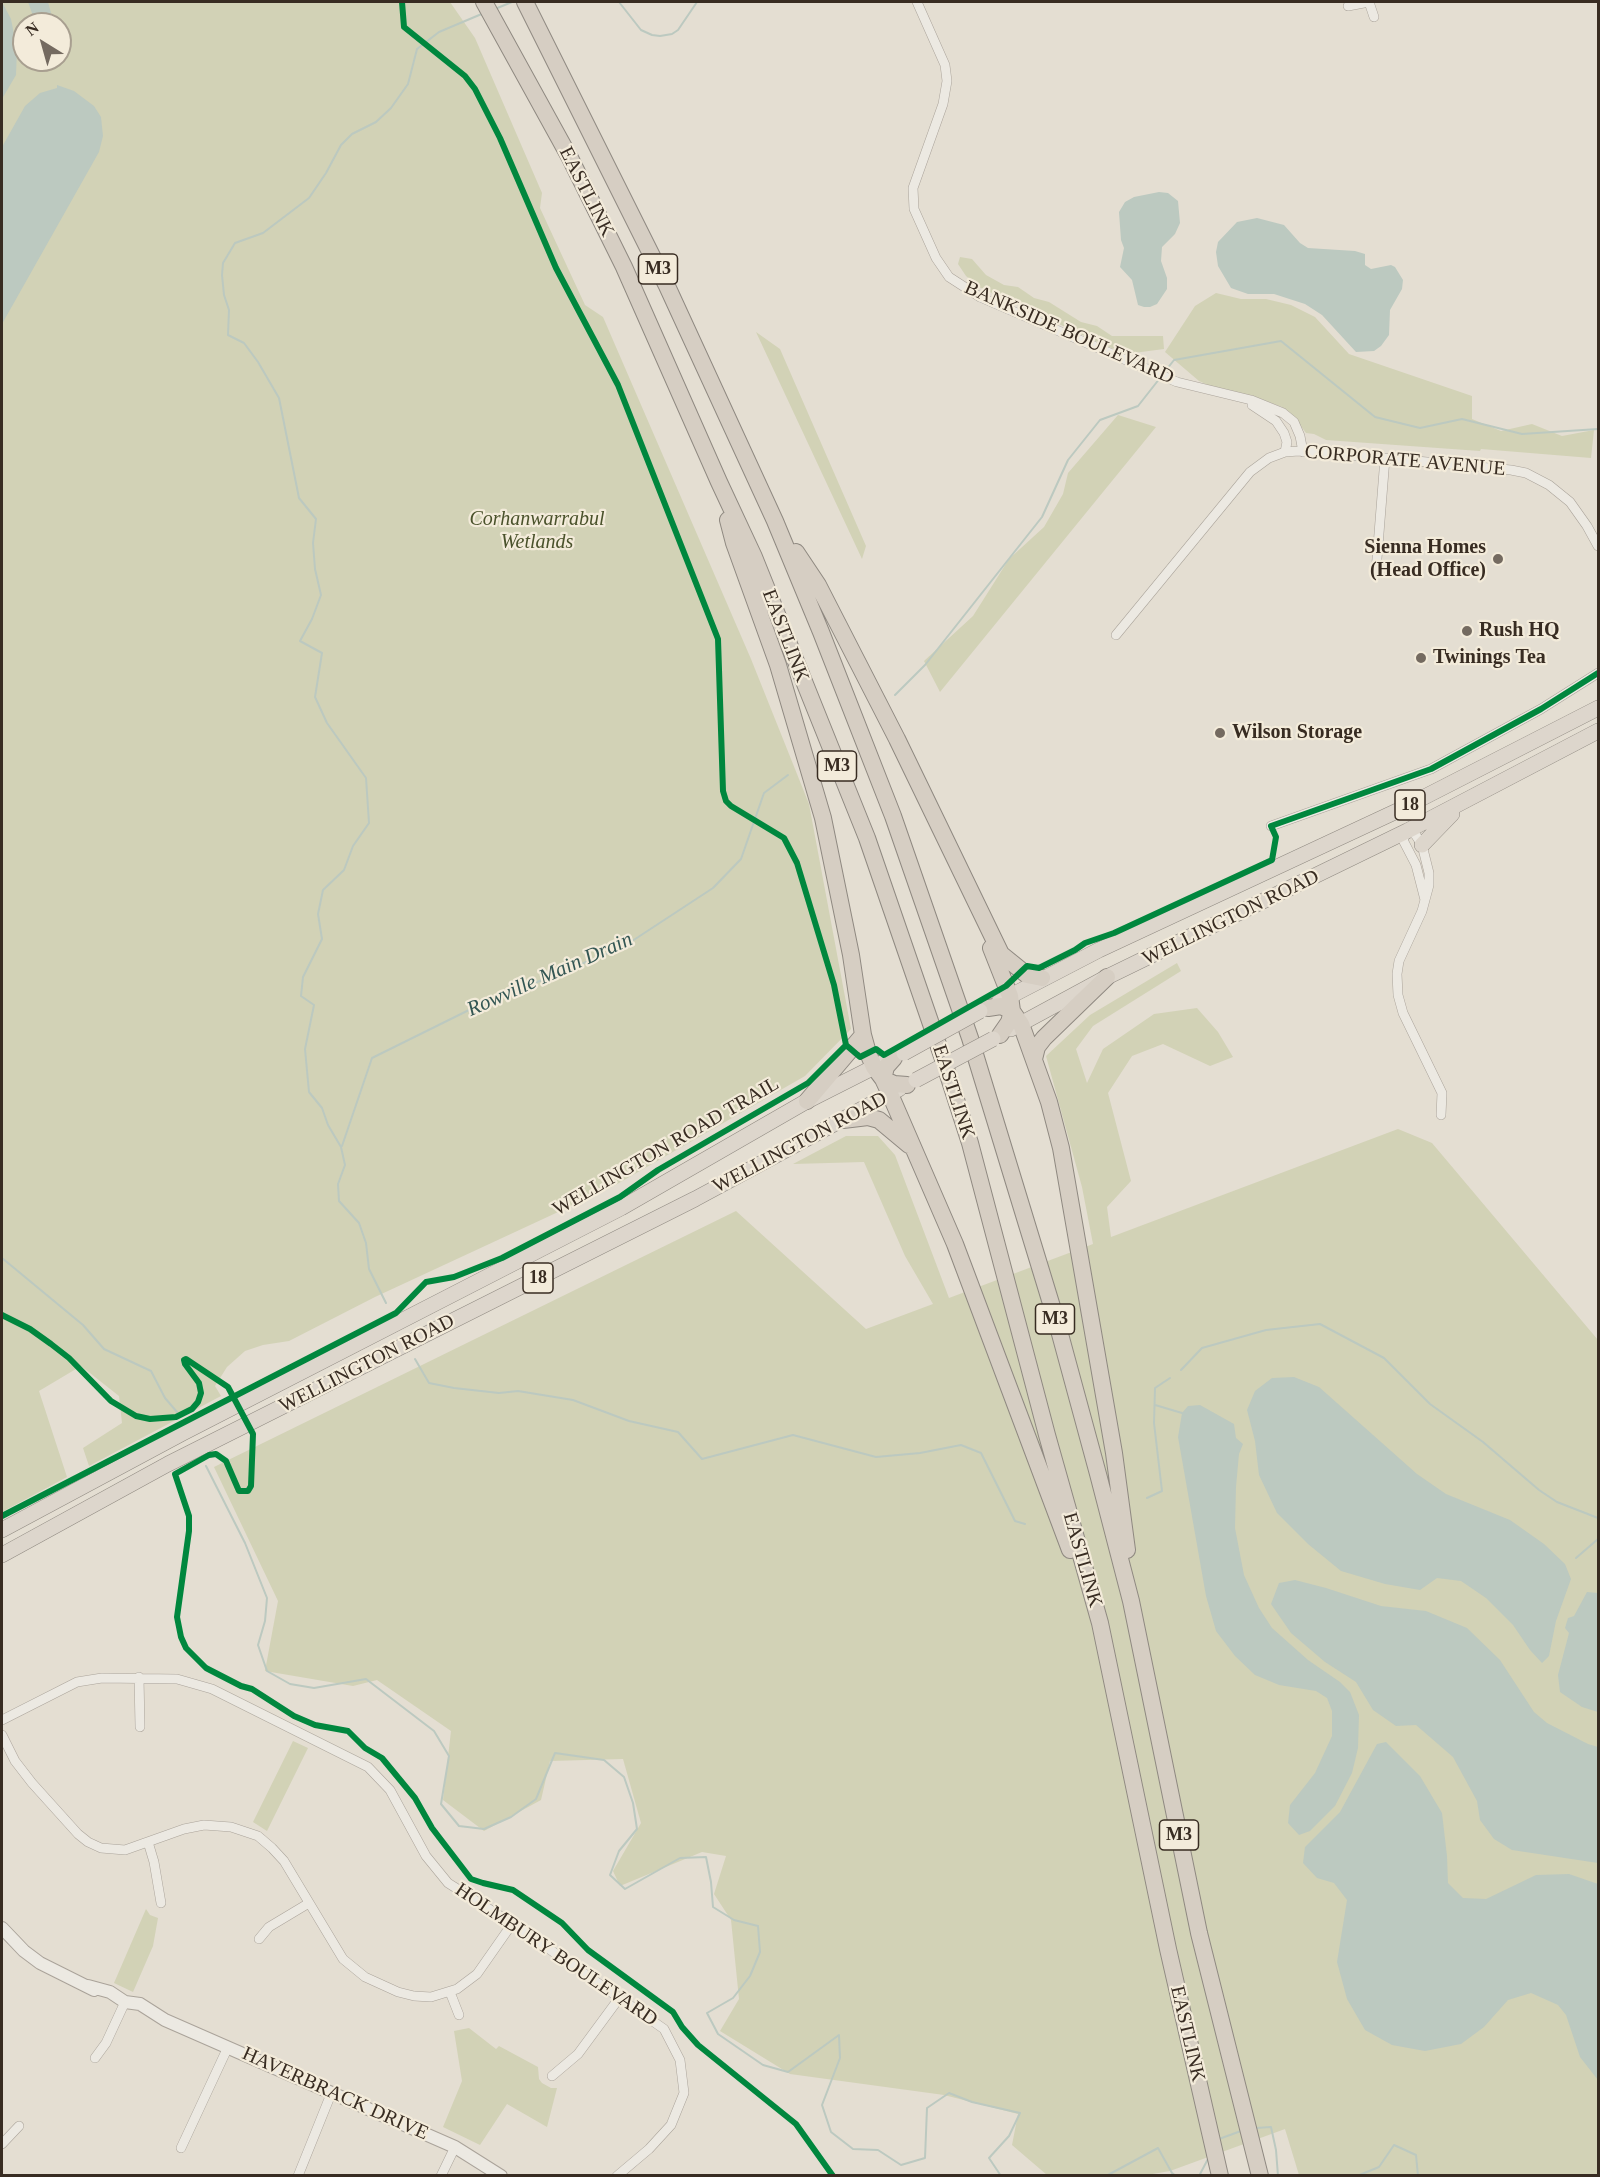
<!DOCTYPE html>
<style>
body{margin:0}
#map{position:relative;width:1600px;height:2177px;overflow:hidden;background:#e4ded2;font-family:Georgia,serif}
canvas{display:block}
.frame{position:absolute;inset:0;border:3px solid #382c22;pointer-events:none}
.north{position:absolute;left:12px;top:12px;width:60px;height:60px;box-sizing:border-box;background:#f3ebda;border:2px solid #a89f90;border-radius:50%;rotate:323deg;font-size:16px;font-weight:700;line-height:24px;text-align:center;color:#382c22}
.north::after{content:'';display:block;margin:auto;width:21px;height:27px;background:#746a60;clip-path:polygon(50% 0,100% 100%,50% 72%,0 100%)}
</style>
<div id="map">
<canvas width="1600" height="2177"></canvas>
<div class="frame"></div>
<div class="north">N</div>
</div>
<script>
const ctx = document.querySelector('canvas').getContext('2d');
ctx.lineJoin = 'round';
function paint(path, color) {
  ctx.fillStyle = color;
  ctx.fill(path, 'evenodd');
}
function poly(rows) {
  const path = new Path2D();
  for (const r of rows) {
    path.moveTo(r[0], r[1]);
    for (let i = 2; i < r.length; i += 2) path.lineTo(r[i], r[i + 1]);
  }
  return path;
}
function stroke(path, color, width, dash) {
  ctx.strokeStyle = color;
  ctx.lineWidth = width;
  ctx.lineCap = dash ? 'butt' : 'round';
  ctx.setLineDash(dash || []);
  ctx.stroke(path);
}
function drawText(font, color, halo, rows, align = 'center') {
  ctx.font = font + ' Georgia,serif';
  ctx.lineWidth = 4.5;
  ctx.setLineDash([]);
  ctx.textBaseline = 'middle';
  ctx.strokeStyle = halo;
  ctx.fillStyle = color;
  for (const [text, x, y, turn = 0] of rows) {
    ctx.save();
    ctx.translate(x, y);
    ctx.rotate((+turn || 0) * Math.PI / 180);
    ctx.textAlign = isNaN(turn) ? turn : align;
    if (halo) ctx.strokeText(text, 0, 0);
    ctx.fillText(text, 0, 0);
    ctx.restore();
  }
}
const green = poly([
 [2,2,450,2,475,38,542,193,540,208,585,305,603,317,751,659,809,804,851,1029,805,1076,612,1187,375,1297,289,1341,263,1345,245,1351,227,1367,215,1386,221,1396,89,1466,83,1448,122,1423,119,1396,81,1366,39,1391,67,1477,2,1512],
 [24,24,60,24,60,60,24,60],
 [960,257,972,259,986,275,1004,285,1018,287,1034,298,1049,302,1081,322,1097,326,1112,336,1163,336,1164,349,1126,354,1102,344,979,287,966,276,958,264],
 [1216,293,1241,299,1266,299,1291,305,1315,317,1349,354,1472,396,1472,419,1501,431,1532,424,1562,436,1594,430,1591,458,1481,449,1480,451,1326,440,1314,434,1306,433,1294,417,1282,407,1254,397,1210,386,1199,381,1165,352,1195,306],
 [756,332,780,349,866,546,862,559],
 [1118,415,1156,427,940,692,924,661,973,616,1009,559,1044,527,1063,494,1068,473],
 [1177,963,1181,971,1093,1026,1076,1049,1087,1083,1103,1049,1154,1014,1197,1008,1218,1032,1233,1057,1210,1066,1163,1044,1132,1056,1108,1093,1131,1181,1107,1207,1111,1237,1398,1129,1432,1143,1598,1340,1598,2175,1299,2175,1285,2129,1170,2171,1141,2176,1047,2175,1012,2145,1018,2114,944,2095,790,2074,720,2031,739,1999,731,1920,714,1894,726,1856,702,1852,620,1886,613,1871,641,1823,623,1759,550,1761,541,1800,484,1831,443,1800,451,1731,377,1680,353,1686,265,1671,278,1601,214,1467,736,1211,866,1329,933,1304,905,1256,864,1162,793,1164,846,1136,878,1136,895,1155,949,1298,1093,1244,1082,1187,1046,1056,1090,1015],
 [293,1741,308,1748,267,1831,253,1822],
 [146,1909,150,1915,158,1918,153,1946,133,1992,114,1983],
 [469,2028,496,2049,499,2046,538,2067,539,2079,542,2083,551,2088,557,2088,547,2127,507,2104,480,2145,443,2127,462,2081,454,2031]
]);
const water = poly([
 [2,2,11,19,17,50,16,75,2,99],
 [28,2,48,2,54,24,36,24],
 [57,85,74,91,94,106,101,117,103,136,99,152,2,324,2,147,25,106,40,93,57,88],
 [1159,192,1168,193,1178,201,1180,223,1175,234,1162,247,1161,261,1167,278,1167,289,1157,304,1150,307,1144,307,1138,305,1132,280,1120,267,1124,248,1121,240,1119,212,1125,202,1134,197],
 [1257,218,1284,225,1300,243,1308,248,1355,251,1365,254,1365,265,1371,269,1391,265,1395,267,1403,280,1402,289,1390,310,1389,335,1381,346,1374,351,1356,352,1322,315,1305,304,1274,294,1248,294,1231,288,1218,266,1216,252,1218,242,1237,222],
 [1294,1377,1319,1387,1417,1474,1446,1494,1510,1520,1544,1544,1565,1564,1571,1579,1556,1621,1549,1656,1542,1663,1530,1650,1513,1625,1486,1598,1461,1581,1437,1578,1420,1590,1385,1584,1341,1571,1308,1544,1277,1513,1259,1475,1255,1441,1247,1410,1255,1391,1272,1378],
 [1200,1405,1234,1424,1236,1438,1243,1444,1239,1454,1236,1487,1235,1528,1244,1575,1259,1608,1272,1628,1308,1660,1340,1682,1350,1692,1359,1715,1358,1748,1352,1773,1335,1806,1310,1831,1299,1835,1288,1823,1290,1805,1315,1773,1332,1736,1332,1711,1327,1698,1316,1691,1279,1685,1255,1675,1235,1656,1216,1631,1206,1596,1178,1437,1182,1413,1188,1406],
 [1295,1580,1326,1588,1381,1606,1426,1611,1467,1628,1500,1660,1534,1712,1547,1723,1588,1744,1598,1747,1598,1863,1512,1850,1494,1839,1480,1820,1477,1801,1453,1757,1416,1725,1396,1726,1373,1710,1356,1682,1325,1662,1291,1633,1271,1604,1279,1583],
 [1587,1592,1598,1593,1598,1712,1582,1707,1560,1692,1558,1675,1569,1633,1565,1628,1568,1618,1574,1616],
 [1386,1742,1420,1776,1442,1813,1447,1856,1448,1883,1463,1898,1486,1899,1536,1875,1569,1874,1598,1884,1598,2080,1580,2057,1566,2015,1558,2005,1531,1993,1508,2000,1484,2027,1461,2044,1425,2051,1392,2045,1365,2030,1347,1999,1337,1962,1347,1900,1334,1883,1317,1878,1303,1863,1305,1847,1340,1812,1377,1744]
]);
const stream = poly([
 [619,2,641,30,652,35,660,36,672,34,678,30,697,2],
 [495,9,512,2],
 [1163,374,1174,360,1281,341,1375,417,1420,428,1462,419,1522,434,1598,429],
 [895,695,925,665,1042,517,1068,460,1100,420,1138,406,1160,378],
 [342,1146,372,1058,471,1009,623,947,713,888,741,859,764,793,788,775],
 [2,1258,83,1325,104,1349,151,1371,165,1398,177,1412],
 [386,1303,369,1269,366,1243,359,1223,339,1201,338,1184,345,1165,341,1147,328,1125,322,1108,309,1092,305,1049,314,1005,301,996,303,977,322,939,318,914,323,890,344,870,353,846,369,823,366,778,327,723,315,697,322,653,300,641,312,619,321,595,315,569,313,543,316,519,299,498,279,398,258,362,244,343,228,335,229,310,224,295,222,275,223,263,235,243,263,233,309,198,326,173,341,145,352,134,376,122,391,108,408,84,417,49,439,32,484,13],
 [415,1359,429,1383,454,1388,499,1393,518,1391,573,1400,629,1421,678,1432,702,1459,793,1435,876,1457,920,1453,961,1445,981,1453,1015,1521,1025,1524],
 [1181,1370,1202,1348,1266,1330,1320,1324,1384,1358,1430,1404,1483,1442,1539,1490,1557,1502,1598,1518],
 [1155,1405,1182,1413],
 [206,1466,245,1543,267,1598,265,1621,258,1645,267,1671,290,1684,314,1688,366,1679,434,1731,449,1756,441,1804,459,1826,484,1829,511,1817,536,1799,555,1753,604,1760,624,1777,633,1803,637,1829,619,1851,610,1875,625,1889,680,1858,706,1857,711,1882,713,1907,734,1920,758,1926,760,1952,750,1976,733,1998,707,2013,718,2034,763,2065,788,2072,839,2035,840,2058,822,2105,831,2132,853,2149,878,2150,901,2165,925,2158,927,2108,949,2093,972,2102,1020,2113,1009,2136,989,2158,1001,2176],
 [1147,1498,1162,1491,1154,1423,1155,1388,1170,1378],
 [1576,1558,1598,1539],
 [1256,2128,1271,2127,1276,2150,1278,2176],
 [1219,2139,1241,2131],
 [1106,2176,1158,2148,1172,2173,1176,2176],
 [1199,2176,1209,2157],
 [1357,2176,1379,2167,1394,2145,1416,2155,1418,2176]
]);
const minor = poly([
 [917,2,945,65,947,81,943,104,913,188,914,209,936,258,949,277,980,297,1177,382,1251,400,1283,413,1294,422,1300,436,1303,452],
 [1348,6,1369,2,1374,17],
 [1252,405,1276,421,1284,433,1287,442,1285,452],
 [1376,571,1385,458],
 [1116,635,1250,472,1269,458,1285,452,1299,451,1385,458,1511,470,1526,473,1549,485,1570,502,1587,526,1598,546],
 [1271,826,1431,769,1541,709,1598,673],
 [1425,900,1416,865,1403,840,1407,831,1415,834,1422,845,1429,873,1429,885,1422,911,1399,961,1397,974,1398,995,1403,1013,1442,1093,1441,1115],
 [139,1677,140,1727],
 [2,1720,77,1682,102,1678,177,1679,212,1689,368,1767,390,1790,426,1856,448,1883,516,1926,664,2029,680,2060,684,2093,671,2125,649,2149,617,2176],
 [2,1735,15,1761,32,1783,78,1834,88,1842,101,1848,125,1850,184,1829,204,1825,231,1827,258,1836,272,1848,284,1861,343,1959,365,1977,398,1992,414,1996,431,1997,457,1989,477,1974,512,1924],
 [148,1842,154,1862,161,1903],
 [259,1939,269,1927,309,1903],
 [450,1992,459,2015],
 [95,2058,106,2043,125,2002],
 [552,2076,578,2054,620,1997],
 [2,2144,19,2126],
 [181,2148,228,2047],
 [298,2176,331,2094],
 [441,2176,455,2147]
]);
const tertiary = poly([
 [2,1928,24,1951,40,1963,94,1990],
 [88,1986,110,1992,125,2002,140,2004,165,2020,455,2147,501,2176]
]);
const trunk = poly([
 [1422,845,1452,814],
 [999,1002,1099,950,1397,811,1598,708],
 [1011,1029,1107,977,1407,831,1598,731],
 [2,1530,183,1433,621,1208,807,1101,884,1062],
 [2,1555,168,1464,695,1199,899,1089]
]);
const motorway = poly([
 [484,2,570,158,624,267,719,482,754,557,867,838,942,1056,970,1143,1047,1435,1100,1623,1168,1949,1220,2176],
 [525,2,667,286,775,521,821,632,893,816,970,1038,1057,1323,1098,1474,1131,1601,1199,1933,1260,2176],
 [728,520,734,543,778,665,823,818,851,955,863,1035,868,1053,874,1067,883,1079,890,1094,955,1244,1070,1550],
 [796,552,818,585,897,739,1001,954,1027,975,1042,978],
 [991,948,1010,996,1012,1011,1009,1022,1000,1035],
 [988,1008,1001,1006,1012,1011,1021,1024,1049,1102,1061,1148,1114,1453,1127,1550],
 [1034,1059,1037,1047,1044,1038,1107,977],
 [883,1079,894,1084,907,1085],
 [883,1079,886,1067,894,1058],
 [807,1101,863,1035],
 [843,1120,868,1117,879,1120,909,1145]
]);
const trunkBridge = poly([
 [904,1053,980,1011],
 [916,1080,993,1039]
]);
const cycleway = poly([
 [402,2,404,27,465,76,475,89,500,138,556,268,618,385,718,639,723,791,726,801,731,806,784,838,797,863,834,985,846,1045],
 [2,1315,30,1329,51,1344,69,1358,111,1401,136,1416,150,1419,176,1417,192,1409,198,1402,201,1393,199,1383,185,1364,184,1360,186,1359,228,1387,253,1434,251,1486,248,1491,239,1491,226,1461,216,1454,209,1455,175,1474,189,1516,189,1531,177,1617,181,1637,186,1648,206,1668,241,1686,252,1689,294,1716,315,1725,348,1731,365,1748,382,1758,415,1798,432,1828,471,1879,483,1883,513,1890,562,1923,588,1950,673,2012,682,2027,698,2045,796,2124,833,2176],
 [2,1516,396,1313,426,1282,454,1277,502,1258,620,1197,658,1170,808,1083,846,1045,860,1057,876,1049,884,1055,1006,986,1027,966,1039,968,1075,950,1085,943,1114,933,1272,860,1276,837,1271,826,1431,769,1541,709,1598,673]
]);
const markers = [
 [1498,559,6,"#746a60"],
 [1467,631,6,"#746a60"],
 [1421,658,6,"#746a60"],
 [1220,733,6,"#746a60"]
];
const shields = [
 [658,269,39],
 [837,766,39],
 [1410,805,30],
 [538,1278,30],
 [1055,1319,39],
 [1179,1835,39]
];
const shieldNames = [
 ["M3",658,269],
 ["M3",837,766],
 ["18",1410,805],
 ["18",538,1278],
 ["M3",1055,1319],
 ["M3",1179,1835]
];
const streetNames = [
 ["EASTLINK",586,192,63],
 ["BANKSIDE BOULEVARD",1069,333,24],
 ["CORPORATE AVENUE",1405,461,5],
 ["EASTLINK",785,636,69],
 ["WELLINGTON ROAD",1231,918,-26],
 ["EASTLINK",953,1092,72],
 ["WELLINGTON ROAD",800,1143,-28],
 ["WELLINGTON ROAD TRAIL",666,1147,-30],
 ["WELLINGTON ROAD",367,1364,-27],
 ["EASTLINK",1082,1560,74],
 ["HOLMBURY BOULEVARD",556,1955,34],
 ["EASTLINK",1187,2034,77],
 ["HAVERBRACK DRIVE",335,2094,24]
];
const parkNames = [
 ["Corhanwarrabul",537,520],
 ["Wetlands",537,543]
];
const poiNames = [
 ["Sienna Homes",1486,548,"right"],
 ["(Head Office)",1486,571,"right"],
 ["Rush HQ",1479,631],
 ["Twinings Tea",1433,658],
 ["Wilson Storage",1232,733]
];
const waterNames = [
 ["Rowville Main Drain",550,975,-24]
];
paint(green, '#d2d2b6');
paint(water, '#bcc9c0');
stroke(stream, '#bcc9c0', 2);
stroke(minor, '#aaa39a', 10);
stroke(tertiary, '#aaa39a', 14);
stroke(trunk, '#8f8981', 16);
stroke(motorway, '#8f8981', 18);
stroke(minor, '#ece9e2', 9);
stroke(tertiary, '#ece9e2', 12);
stroke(trunk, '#ddd6cc', 15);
stroke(motorway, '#d6cec3', 16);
stroke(trunkBridge, '#8f8981', 16, []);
stroke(trunkBridge, '#ddd6cc', 15);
stroke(cycleway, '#00873e', 6);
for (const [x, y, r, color] of markers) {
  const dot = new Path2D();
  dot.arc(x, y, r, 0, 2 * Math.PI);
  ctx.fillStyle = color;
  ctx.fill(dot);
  stroke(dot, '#f3ebda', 2);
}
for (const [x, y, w] of shields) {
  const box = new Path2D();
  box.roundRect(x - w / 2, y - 15, w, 30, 4.5);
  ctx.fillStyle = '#f3ebda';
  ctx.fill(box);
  stroke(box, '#382c22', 1.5);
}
drawText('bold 18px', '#382c22', null, shieldNames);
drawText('20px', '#382c22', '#f3ebda', streetNames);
drawText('italic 20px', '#4a522b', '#f3ebda', parkNames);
drawText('bold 20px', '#382c22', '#f3ebda', poiNames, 'left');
drawText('italic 21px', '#335653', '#f3ebda', waterNames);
</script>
